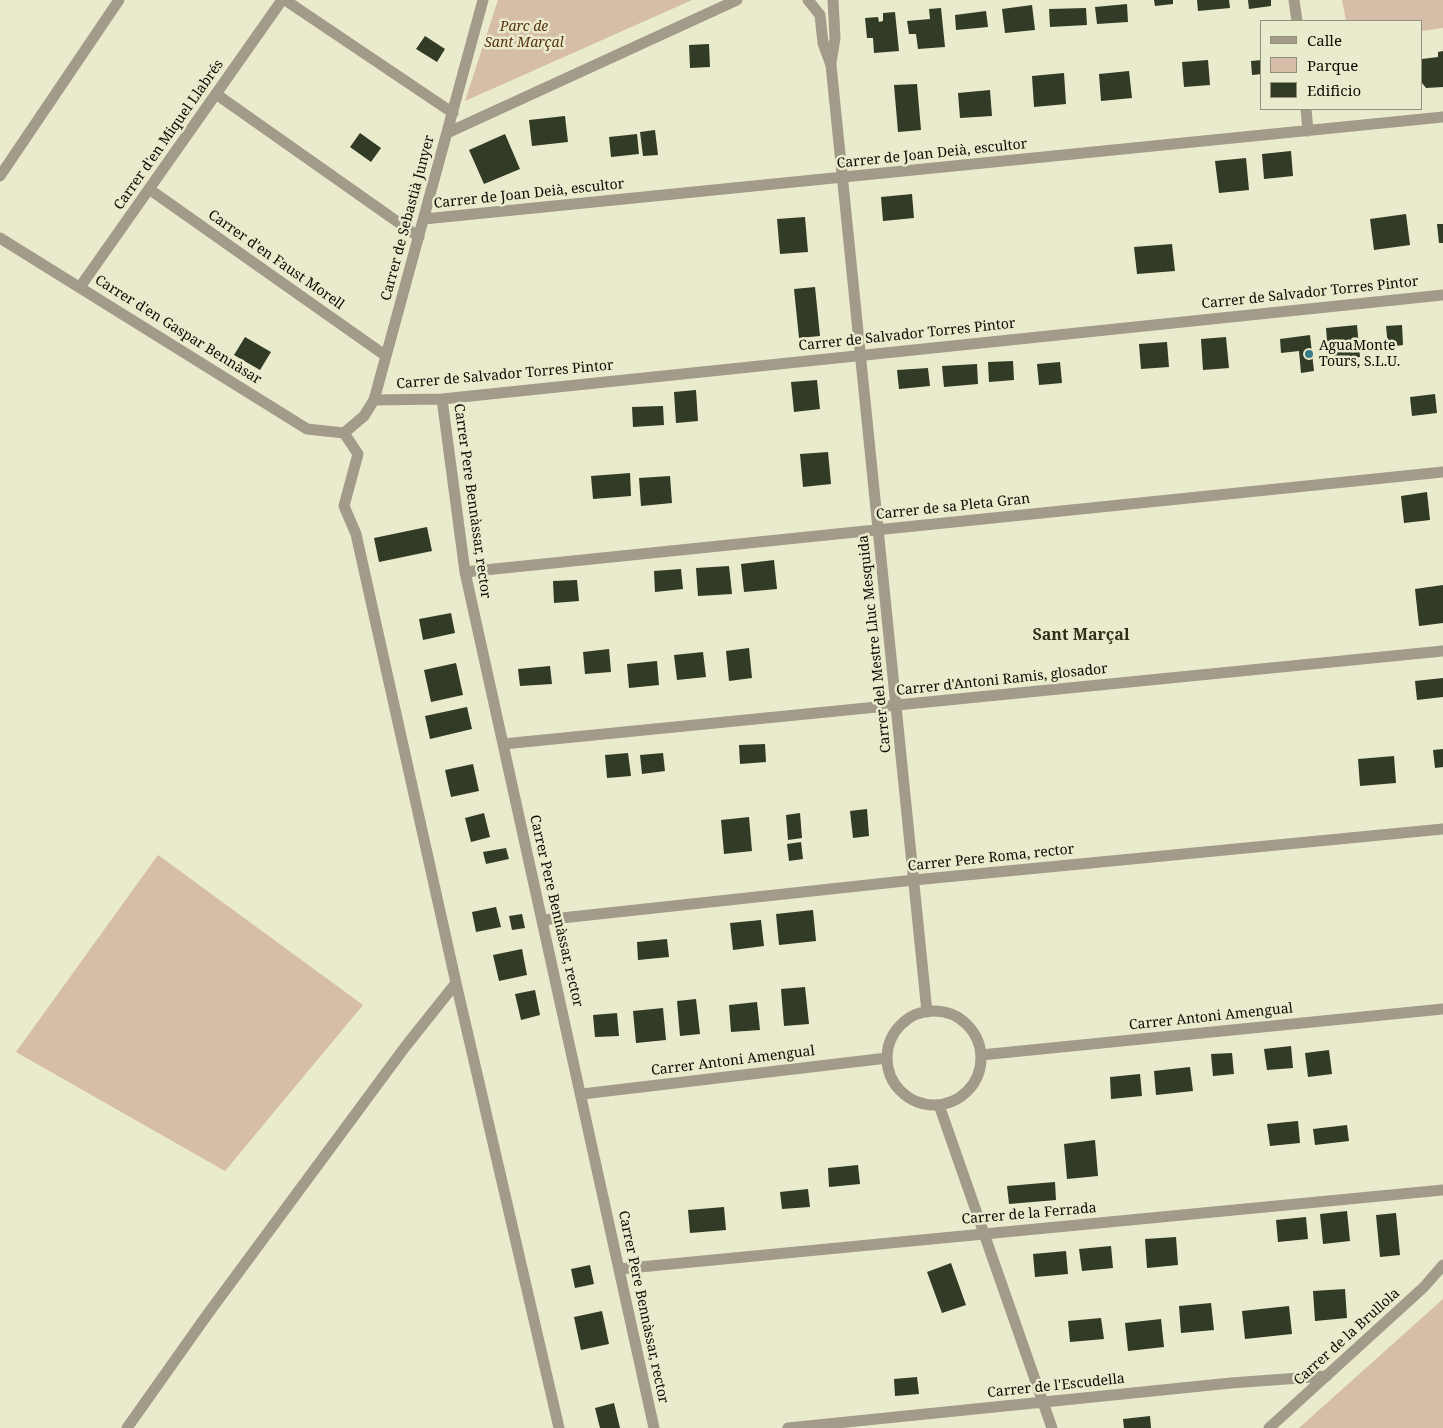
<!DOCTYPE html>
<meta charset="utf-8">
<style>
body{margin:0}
#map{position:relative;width:1443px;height:1428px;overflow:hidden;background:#eaeacc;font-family:"Noto Serif",serif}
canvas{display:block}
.legend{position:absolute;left:1260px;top:20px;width:162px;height:90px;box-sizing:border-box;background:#eaeacc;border:1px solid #91917c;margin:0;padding:6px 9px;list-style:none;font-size:15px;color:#0c0c04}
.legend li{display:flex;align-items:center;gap:10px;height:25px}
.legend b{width:25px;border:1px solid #91917c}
</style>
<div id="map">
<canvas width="1443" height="1428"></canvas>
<ul class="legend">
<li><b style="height:6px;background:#a39b8a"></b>Calle</li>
<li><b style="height:14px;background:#d5bda7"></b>Parque</li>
<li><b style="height:14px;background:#313b25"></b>Edificio</li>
</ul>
</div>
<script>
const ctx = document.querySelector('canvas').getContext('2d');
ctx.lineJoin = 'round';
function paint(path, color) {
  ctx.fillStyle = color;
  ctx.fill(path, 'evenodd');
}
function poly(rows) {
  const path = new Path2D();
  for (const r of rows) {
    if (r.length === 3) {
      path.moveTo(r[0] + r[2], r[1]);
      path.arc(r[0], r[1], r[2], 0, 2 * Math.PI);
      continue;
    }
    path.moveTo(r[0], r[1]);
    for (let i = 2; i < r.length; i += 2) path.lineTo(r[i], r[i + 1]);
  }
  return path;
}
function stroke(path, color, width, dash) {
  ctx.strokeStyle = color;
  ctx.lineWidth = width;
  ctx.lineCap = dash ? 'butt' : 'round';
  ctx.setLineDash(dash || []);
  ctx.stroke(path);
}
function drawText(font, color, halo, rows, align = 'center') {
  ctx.font = font + ' "Noto Serif",serif';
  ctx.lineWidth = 5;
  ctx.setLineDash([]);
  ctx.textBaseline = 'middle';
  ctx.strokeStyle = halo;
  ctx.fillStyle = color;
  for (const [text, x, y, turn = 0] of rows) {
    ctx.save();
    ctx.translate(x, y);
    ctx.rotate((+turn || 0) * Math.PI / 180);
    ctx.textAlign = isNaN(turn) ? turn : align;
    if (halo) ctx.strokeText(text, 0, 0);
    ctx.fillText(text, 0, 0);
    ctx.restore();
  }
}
const green = poly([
 [498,0,692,0,465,101],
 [1342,0,1443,0,1443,28,1422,31,1422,21,1346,21],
 [158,855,363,1005,225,1171,16,1052],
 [1443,1299,1443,1428,1299,1428]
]);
const building = poly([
 [1154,0,1173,0,1173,4,1155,6],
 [1197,0,1229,0,1230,8,1198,11],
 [1248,0,1271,0,1271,6,1249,9],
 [1127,4,1128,22,1097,24,1095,7],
 [1032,5,1035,30,1005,33,1002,9],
 [941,8,945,47,918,49,916,34,909,34,907,21,930,19,929,9],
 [1086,8,1087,25,1050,27,1049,9],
 [986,11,988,27,956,30,955,15],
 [895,12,899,51,874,53,873,38,867,38,865,18,878,17,879,22,883,21,883,13],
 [425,36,445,49,437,62,416,49],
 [709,44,710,67,690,68,689,45],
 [1443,51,1443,87,1426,88,1422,83,1422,59,1438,57,1438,52],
 [1208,60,1210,85,1184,87,1182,62],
 [1262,60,1262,74,1252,75,1251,61],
 [1129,71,1132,98,1101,101,1099,74],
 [1064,73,1066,104,1034,107,1032,76],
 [917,84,921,130,898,132,894,85],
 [990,90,992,116,960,118,958,93],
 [565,116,568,142,532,146,529,120],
 [655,130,658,155,643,156,640,132],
 [360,133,381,148,371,162,350,147],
 [505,134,520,169,484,184,469,150],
 [637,134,639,154,611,157,609,137],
 [1291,151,1293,176,1264,179,1262,154],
 [1246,158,1249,190,1219,193,1215,161],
 [912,194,914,218,883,221,881,197],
 [1406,214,1410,245,1374,250,1370,219],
 [805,217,808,252,780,254,777,219],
 [1437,224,1443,224,1443,243,1439,243],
 [1172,244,1175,271,1137,274,1134,247],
 [815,287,820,336,799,338,794,289],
 [1357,325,1360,357,1334,359,1333,352,1328,353,1326,328],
 [1402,325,1403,345,1388,347,1386,326],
 [1310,335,1314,371,1301,373,1299,351,1281,353,1280,339],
 [245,337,271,352,260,370,234,355],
 [1226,337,1229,368,1203,370,1201,339],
 [1167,342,1169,367,1141,369,1139,344],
 [1013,361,1014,380,989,382,988,362],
 [1060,362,1062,383,1039,385,1037,364],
 [977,364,978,384,944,387,942,366],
 [928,368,930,386,899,389,897,370],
 [817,380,820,409,794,412,791,382],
 [696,390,698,421,676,423,674,392],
 [1435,394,1437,413,1412,416,1410,397],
 [663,406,664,425,633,427,632,407],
 [828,452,831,484,803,487,800,454],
 [630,473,631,496,593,499,591,476],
 [670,476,672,503,641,506,639,478],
 [1427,492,1430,520,1404,523,1401,496],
 [427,527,432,551,379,562,374,538],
 [774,560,777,589,744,592,741,564],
 [729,566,732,594,698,596,696,568],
 [681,569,683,589,655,592,654,571],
 [577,580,579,601,554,603,553,581],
 [1443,585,1443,623,1419,626,1415,589],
 [451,613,455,633,423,640,419,619],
 [749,648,752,678,729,681,726,651],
 [609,649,611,672,585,674,583,652],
 [703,652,706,677,677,680,674,655],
 [657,661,659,685,629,688,627,664],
 [456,663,463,695,431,702,424,670],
 [550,666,552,684,520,686,518,669],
 [1443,678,1443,697,1417,700,1415,681],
 [467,707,472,729,430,739,425,716],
 [765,744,766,762,740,764,739,745],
 [1443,749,1443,767,1435,768,1433,750],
 [628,753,631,776,607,778,605,755],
 [663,753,665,771,642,774,640,755],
 [1394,756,1396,783,1360,786,1358,759],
 [473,764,479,791,451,797,445,770],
 [867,809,869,836,853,838,850,811],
 [484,813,490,837,471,842,465,818],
 [800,813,802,838,788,840,786,815],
 [749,817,752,851,724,854,721,820],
 [801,842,803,859,789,861,787,844],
 [506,848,509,859,486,864,483,852],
 [496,907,501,927,476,932,472,912],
 [813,910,816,941,779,945,776,914],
 [522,914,525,928,512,930,509,916],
 [761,920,764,946,733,950,730,923],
 [667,939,669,957,638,960,637,942],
 [522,949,527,975,499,981,493,955],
 [805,987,809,1024,784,1026,781,989],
 [535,990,540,1015,521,1020,515,994],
 [696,999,700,1034,680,1036,677,1001],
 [757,1002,760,1030,731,1032,729,1005],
 [663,1008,666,1040,636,1043,633,1011],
 [617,1013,619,1036,595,1037,593,1015],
 [1291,1046,1293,1068,1267,1070,1264,1049],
 [1329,1050,1332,1074,1308,1077,1305,1053],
 [1232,1053,1234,1074,1213,1076,1211,1054],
 [1190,1067,1193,1091,1156,1095,1154,1071],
 [1140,1074,1142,1096,1111,1099,1110,1077],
 [1298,1121,1300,1143,1270,1146,1267,1124],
 [1347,1125,1349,1141,1315,1145,1313,1129],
 [1095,1140,1098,1176,1067,1179,1064,1144],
 [858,1165,860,1184,829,1187,828,1168],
 [1055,1182,1056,1200,1009,1204,1007,1186],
 [808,1189,810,1207,782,1209,780,1192],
 [724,1207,726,1230,690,1233,688,1210],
 [1347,1211,1350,1241,1323,1244,1320,1214],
 [1396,1213,1400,1255,1380,1257,1376,1215],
 [1306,1217,1308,1239,1278,1242,1276,1220],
 [1176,1237,1178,1265,1147,1268,1145,1239],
 [1111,1246,1113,1268,1082,1271,1079,1249],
 [1066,1251,1068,1274,1035,1277,1033,1254],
 [951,1263,966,1305,942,1313,927,1272],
 [590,1265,594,1284,575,1288,571,1269],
 [1345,1289,1347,1318,1315,1321,1313,1291],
 [1211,1303,1214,1330,1181,1333,1179,1306],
 [1289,1306,1292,1334,1245,1339,1242,1311],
 [602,1311,609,1344,581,1350,574,1317],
 [1101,1318,1104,1339,1070,1342,1068,1321],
 [1161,1319,1164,1347,1128,1351,1125,1323],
 [917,1377,919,1394,895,1396,894,1379],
 [614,1403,620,1428,600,1428,595,1408],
 [1150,1416,1151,1428,1124,1428,1123,1419]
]);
const street = poly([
 [285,0,453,113],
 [808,0,820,15,823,43,831,65,927,1012],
 [1294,0,1297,21],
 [831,63,835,38,833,0],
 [216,94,419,237],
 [1306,109,1308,131],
 [447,133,737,0],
 [0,176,119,0],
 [149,189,386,356],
 [424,219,1443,117],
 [0,238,307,429,344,433],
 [80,287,282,0],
 [442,399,465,572,654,1428],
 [374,400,442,399,1443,295],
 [344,433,364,416,374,400,483,0],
 [465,572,1443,472],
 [503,744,1443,651],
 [543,920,914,880,1443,829],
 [456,983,559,1428],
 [934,1058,47],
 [981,1055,1443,1009],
 [582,1094,887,1058],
 [939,1105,1052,1428],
 [619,1269,1443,1190],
 [127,1428,207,1315,405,1047,456,983,356,534,344,506,358,454,344,433],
 [788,1428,1231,1383,1327,1376],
 [1269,1428,1424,1287,1443,1265]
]);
const markers = [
 [1309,354,5,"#377a8a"]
];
const parkNames = [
 ["Parc de",524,27],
 ["Sant Marçal",524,43]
];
const streetNames = [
 ["Carrer d'en Miquel Llabrés",169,135,-55],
 ["Carrer de Joan Deià, escultor",932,154,-6],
 ["Carrer de Joan Deià, escultor",529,194,-6],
 ["Carrer de Sebastià Junyer",408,218,-75],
 ["Carrer d'en Faust Morell",276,260,35],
 ["Carrer de Salvador Torres Pintor",1310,293,-6],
 ["Carrer d'en Gaspar Bennàsar",178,330,32],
 ["Carrer de Salvador Torres Pintor",907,335,-6],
 ["Carrer de Salvador Torres Pintor",505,375,-5],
 ["Carrer Pere Bennàssar, rector",472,501,82],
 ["Carrer de sa Pleta Gran",953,507,-6],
 ["Carrer del Mestre Lluc Mesquida",875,644,-96],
 ["Carrer d'Antoni Ramis, glosador",1002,680,-6],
 ["Carrer Pere Roma, rector",991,858,-6],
 ["Carrer Pere Bennàssar, rector",556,911,77],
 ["Carrer Antoni Amengual",1211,1017,-6],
 ["Carrer Antoni Amengual",733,1061,-7],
 ["Carrer de la Ferrada",1029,1214,-5],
 ["Carrer Pere Bennàssar, rector",643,1307,78],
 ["Carrer de la Brullola",1347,1337,-42],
 ["Carrer de l'Escudella",1056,1386,-6]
];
const poiNames = [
 ["AguaMonte",1319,346],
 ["Tours, S.L.U.",1319,362]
];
const quarterNames = [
 ["Sant Marçal",1081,635]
];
paint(green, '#d5bda7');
paint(building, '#313b25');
stroke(street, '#a39b8a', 11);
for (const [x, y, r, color] of markers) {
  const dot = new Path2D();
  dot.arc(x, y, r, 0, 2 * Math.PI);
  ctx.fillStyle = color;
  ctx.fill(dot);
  stroke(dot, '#eaeacc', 2);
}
drawText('italic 14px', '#573511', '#eaeacc', parkNames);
drawText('14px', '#0c0c04', '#eaeacc', streetNames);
drawText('14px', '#0c0c04', '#eaeacc', poiNames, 'left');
drawText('bold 16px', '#302f17', '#eaeacc', quarterNames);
</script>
